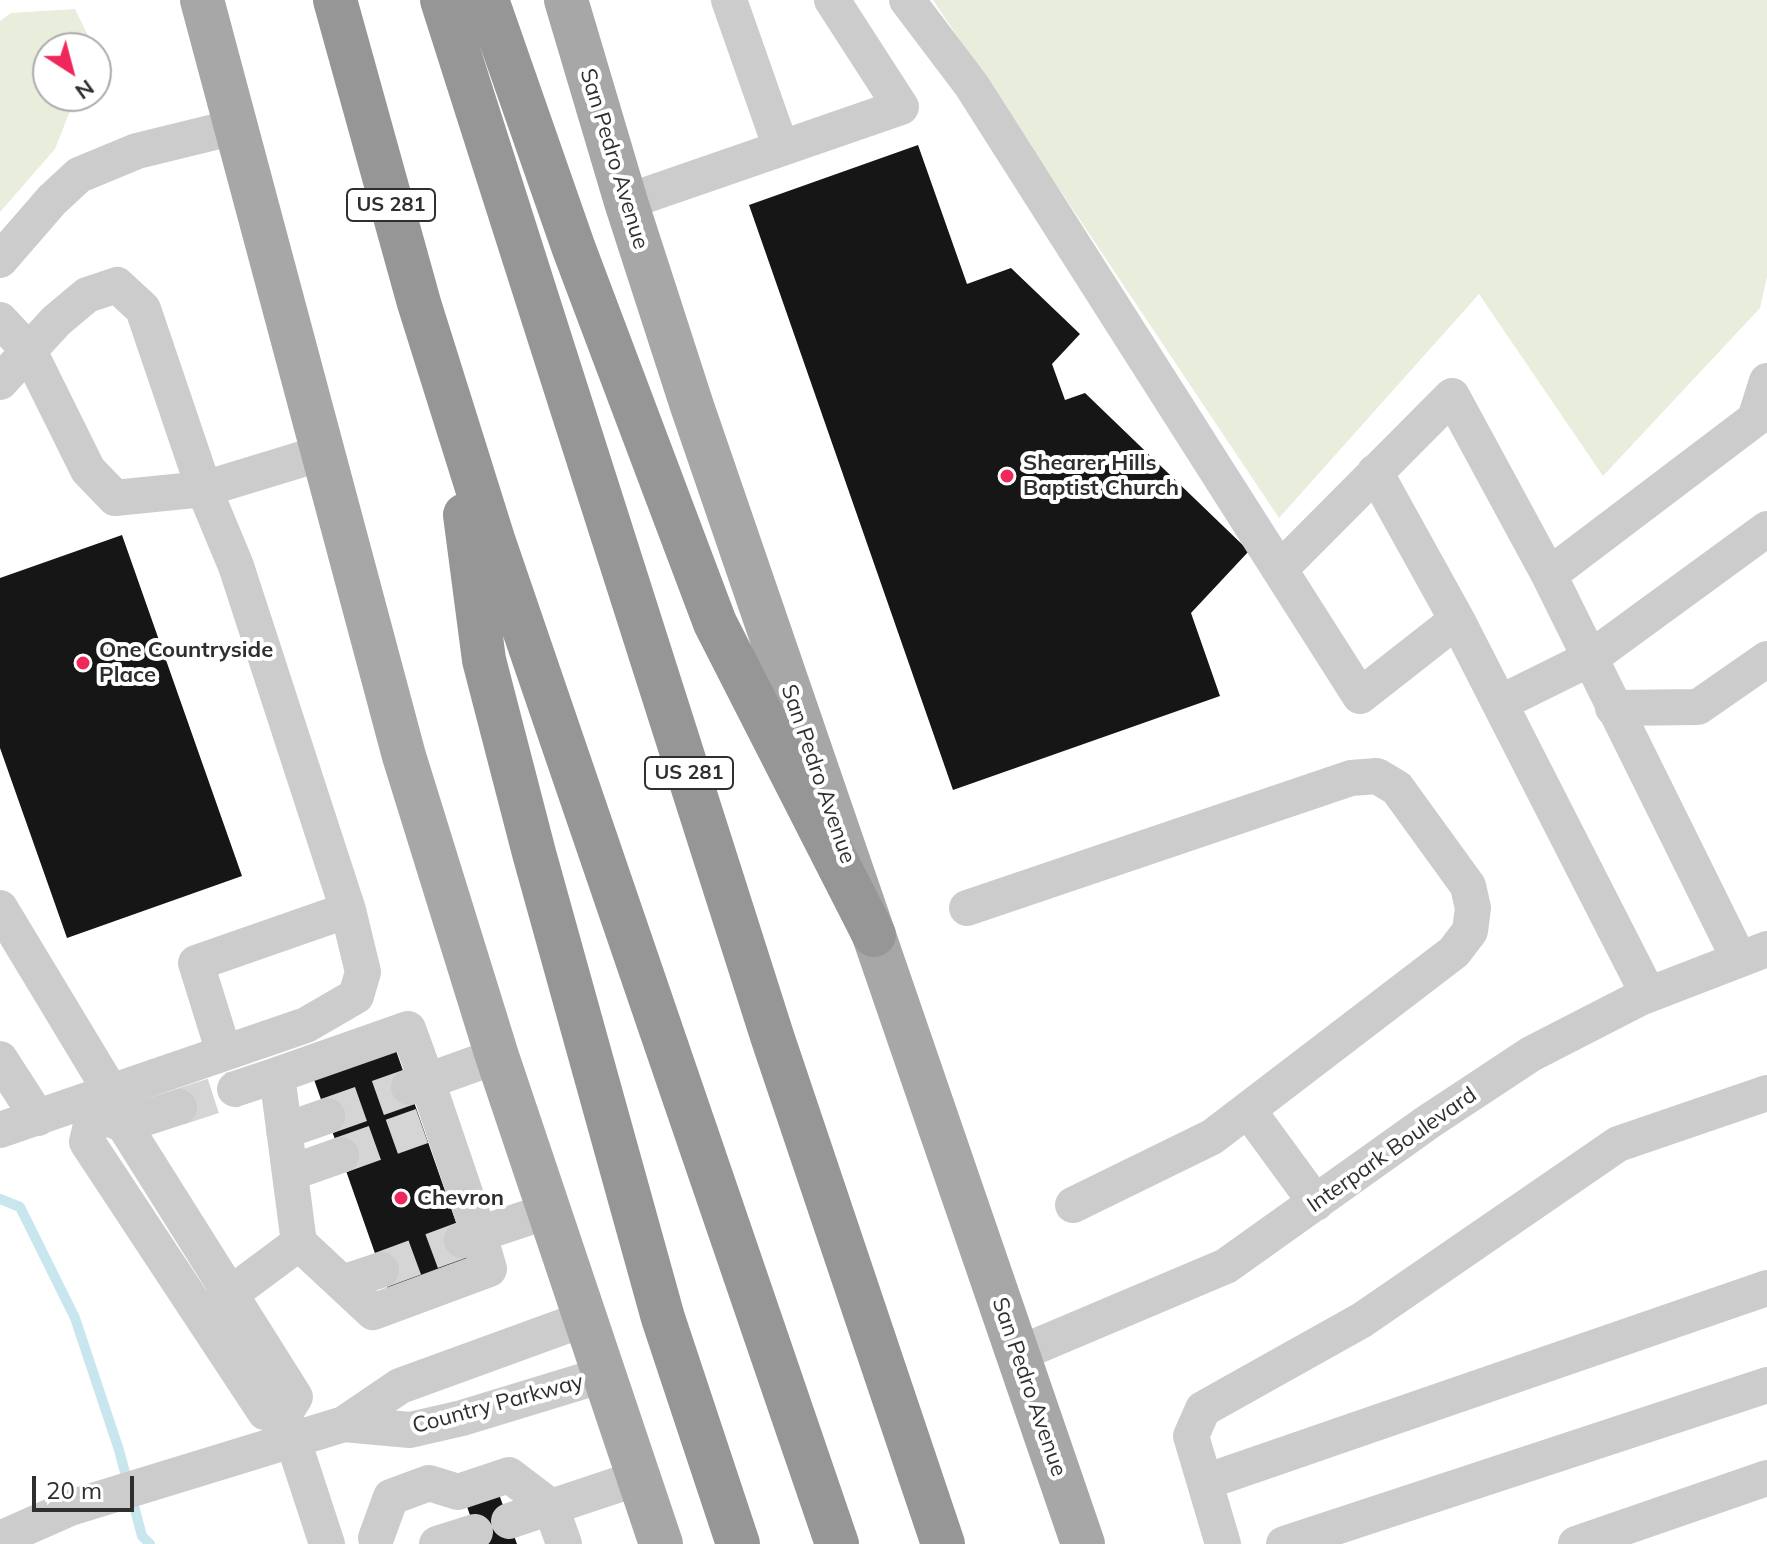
<!DOCTYPE html>
<style>
body{margin:0}
#map{position:relative;width:1767px;height:1544px;overflow:hidden;background:#fff;font-family:Mulish,sans-serif}
canvas{display:block}
.north{position:absolute;left:32px;top:32px;width:80px;height:80px;box-sizing:border-box;background:#fff;border:2px solid #acacac;border-radius:50%;rotate:144deg;font-size:22px;font-weight:700;line-height:32px;text-align:center;color:#2f2f2f}
.north::after{content:'';display:block;margin:auto;width:28px;height:36px;background:#f0275b;clip-path:polygon(50% 0,100% 100%,50% 72%,0 100%)}
.scale{position:absolute;left:32px;top:1476px;width:102px;height:36px;box-sizing:border-box;border:4px solid #2f2f2f;border-top:0;padding-left:10px;font-size:24px;line-height:28px;white-space:nowrap;color:#2f2f2f;-webkit-text-stroke:6px #fff;paint-order:stroke}
</style>
<div id="map">
<canvas width="1767" height="1544"></canvas>
<div class="north">N</div>
<div class="scale">20 m</div>
</div>
<script>
const ctx = document.querySelector('canvas').getContext('2d');
ctx.lineJoin = 'round';
function paint(path, color) {
  ctx.fillStyle = color;
  ctx.fill(path, 'evenodd');
}
function poly(rows) {
  const path = new Path2D();
  for (const r of rows) {
    path.moveTo(r[0], r[1]);
    for (let i = 2; i < r.length; i += 2) path.lineTo(r[i], r[i + 1]);
  }
  return path;
}
function stroke(path, color, width, dash) {
  ctx.strokeStyle = color;
  ctx.lineWidth = width;
  ctx.lineCap = dash ? 'butt' : 'round';
  ctx.setLineDash(dash || []);
  ctx.stroke(path);
}
function drawText(font, color, halo, rows, align = 'center') {
  ctx.font = font + ' Mulish,sans-serif';
  ctx.lineWidth = 8;
  ctx.setLineDash([]);
  ctx.textBaseline = 'middle';
  ctx.strokeStyle = halo;
  ctx.fillStyle = color;
  for (const [text, x, y, turn = 0] of rows) {
    ctx.save();
    ctx.translate(x, y);
    ctx.rotate((+turn || 0) * Math.PI / 180);
    ctx.textAlign = isNaN(turn) ? turn : align;
    if (halo) ctx.strokeText(text, 0, 0);
    ctx.fillText(text, 0, 0);
    ctx.restore();
  }
}
const green = poly([
 [933,0,1767,0,1767,277,1760,308,1603,476,1479,294,1279,518],
 [75,9,94,48,48,48,48,96,76,96,55,149,0,212,0,21,11,13]
]);
const stream = poly([
 [0,1199,20,1207,75,1318,119,1450,142,1536,150,1544]
]);
const building = poly([
 [918,145,967,284,1011,268,1080,334,1052,364,1065,400,1085,393,1249,551,1191,613,1220,696,953,790,749,205],
 [122,535,242,876,67,938,0,748,0,578],
 [393,1042,472,1268,391,1299,311,1071],
 [496,1486,517,1544,480,1544,464,1498]
]);
const minorTunnel = poly([
 [179,1107,235,1089],
 [327,1116,409,1087],
 [341,1155,422,1126],
 [381,1270,462,1240]
]);
const minor = poly([
 [729,0,781,148],
 [907,0,972,86,1360,696,1457,620,1648,994],
 [626,202,901,107,832,0],
 [0,260,52,200,79,175,137,151,235,127],
 [0,320,29,351,88,470,115,498,204,489,236,566,348,910,363,972,356,996,306,1025,0,1130],
 [0,382,56,321,87,295,117,285,143,309,204,489,322,453],
 [1375,472,1457,620],
 [1280,569,1452,396,1549,575,1755,419,1767,381],
 [1549,575,1739,959],
 [1500,703,1589,659,1767,529],
 [1613,708,1698,707,1767,659],
 [0,908,111,1092],
 [967,908,1351,778,1377,776,1397,788,1468,886,1473,908,1470,931,1454,952,1212,1137,1073,1205],
 [224,1053,196,963,348,910],
 [497,1056,427,1081,479,1234,548,1211],
 [0,1059,38,1118],
 [235,1089,277,1075],
 [1248,1110,1316,1203],
 [94,1112,124,1125,295,1397,284,1414,265,1412,87,1142,94,1112],
 [124,1125,179,1107],
 [284,1131,327,1116],
 [290,1173,341,1155],
 [299,1243,373,1312,489,1269,479,1234,462,1240],
 [342,1283,381,1270],
 [209,1310,299,1243,277,1075,408,1029,427,1081,409,1087],
 [1018,1354,1226,1266,1428,1122,1531,1054,1640,998,1767,949],
 [285,1416,327,1544],
 [344,1424,410,1430,462,1418,603,1375],
 [1205,1482,1767,1288],
 [509,1521,638,1478],
 [376,1538,391,1497,429,1483,458,1492,509,1475,551,1507,564,1544],
 [0,1539,70,1508,344,1424,400,1386,584,1319],
 [437,1544,475,1532],
 [1223,1544,1191,1436,1203,1409,1362,1320,1618,1144,1767,1093],
 [1284,1544,1767,1385],
 [1576,1544,1767,1478]
]);
const major = poly([
 [202,0,404,756,497,1056,661,1544],
 [566,0,626,202,692,406,1083,1544]
]);
const highway = poly([
 [335,0,419,303,493,539,837,1544],
 [442,0,773,1039,943,1544],
 [487,0,574,249,715,623,874,935],
 [465,515,484,660,534,853,663,1318,738,1544]
]);
const markers = [
 [1007,476,8,"#f0275b"],
 [83,663,8,"#f0275b"],
 [401,1198,8,"#f0275b"]
];
const shields = [
 [391,205,88],
 [689,773,88]
];
const shieldNames = [
 ["US 281",391,205],
 ["US 281",689,773]
];
const streetNames = [
 ["San Pedro Avenue",614,159,73],
 ["San Pedro Avenue",818,774,71],
 ["Interpark Boulevard",1392,1150,-35],
 ["San Pedro Avenue",1029,1387,71],
 ["Country Parkway",498,1404,-15]
];
const poiNames = [
 ["Shearer Hills",1023,463],
 ["Baptist Church",1023,488],
 ["One Countryside",99,650],
 ["Place",99,675],
 ["Chevron",417,1198]
];
paint(green, '#e8eddc');
stroke(stream, '#c7e6ee', 10);
paint(building, '#161616');
stroke(minorTunnel, '#d5d5d5', 36, [36, 18]);
stroke(minor, '#ccc', 36);
stroke(major, '#a7a7a7', 44);
stroke(highway, '#969696', 44);
for (const [x, y, r, color] of markers) {
  const dot = new Path2D();
  dot.arc(x, y, r, 0, 2 * Math.PI);
  ctx.fillStyle = color;
  ctx.fill(dot);
  stroke(dot, '#fff', 3);
}
for (const [x, y, w] of shields) {
  const box = new Path2D();
  box.roundRect(x - w / 2, y - 16, w, 32, 6);
  ctx.fillStyle = '#fff';
  ctx.fill(box);
  stroke(box, '#2f2f2f', 2);
}
drawText('bold 20px', '#2f2f2f', null, shieldNames);
drawText('22px', '#2f2f2f', '#fff', streetNames);
drawText('bold 22px', '#2f2f2f', '#fff', poiNames, 'left');
</script>
